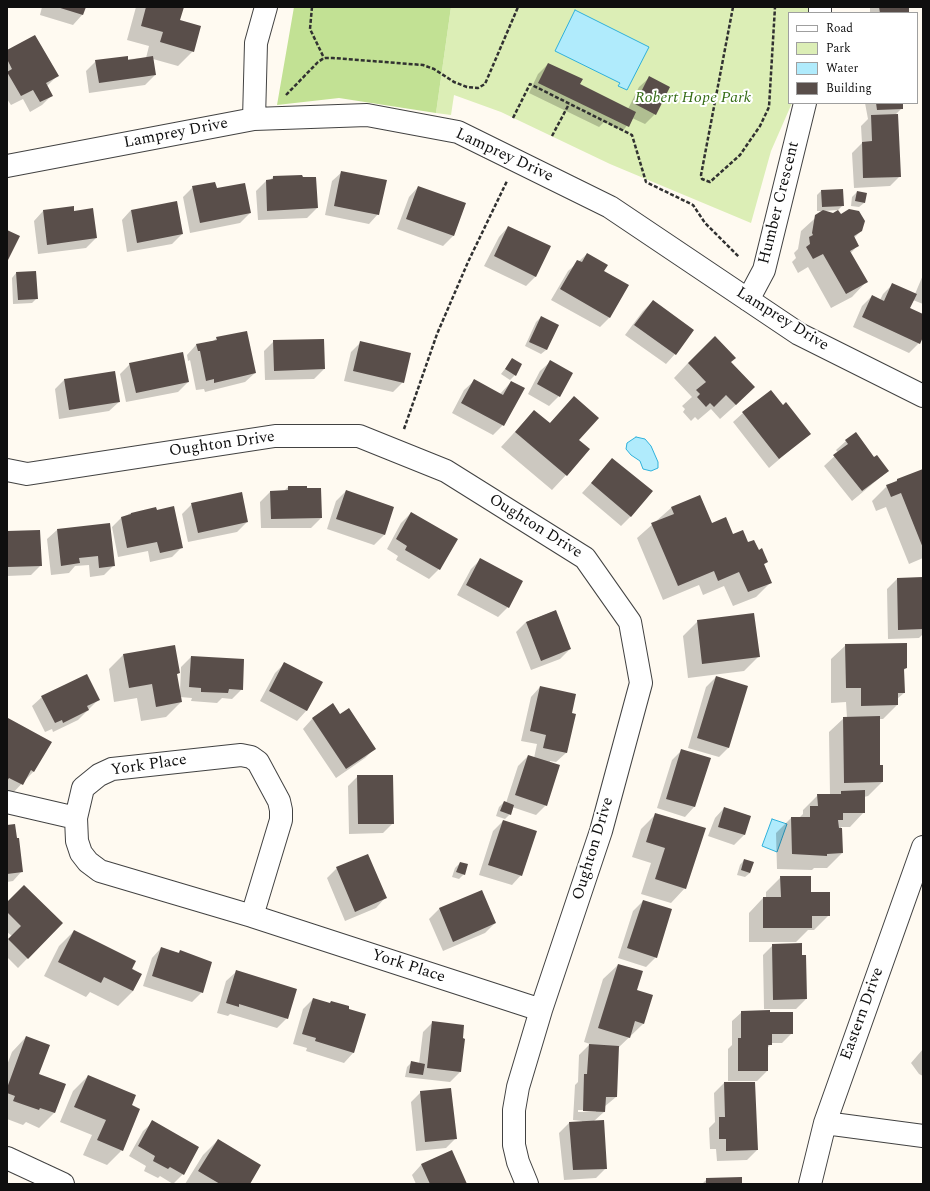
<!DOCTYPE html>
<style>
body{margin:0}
#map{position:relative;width:930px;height:1191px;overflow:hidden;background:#fffaf1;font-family:Spectral,serif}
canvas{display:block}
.frame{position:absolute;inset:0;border:8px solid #0f0f0f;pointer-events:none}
.legend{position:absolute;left:788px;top:12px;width:130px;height:92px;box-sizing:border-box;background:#fff;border:1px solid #9f9f9f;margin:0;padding:5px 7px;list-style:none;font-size:12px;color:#0f0f0f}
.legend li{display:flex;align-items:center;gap:8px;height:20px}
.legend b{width:20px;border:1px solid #9f9f9f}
</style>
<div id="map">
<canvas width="930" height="1191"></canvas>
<div class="frame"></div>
<ul class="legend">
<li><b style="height:5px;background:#fff"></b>Road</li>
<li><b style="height:11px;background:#dceeb6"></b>Park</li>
<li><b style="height:11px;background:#b0ebfc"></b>Water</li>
<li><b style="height:11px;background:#594e4a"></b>Building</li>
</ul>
</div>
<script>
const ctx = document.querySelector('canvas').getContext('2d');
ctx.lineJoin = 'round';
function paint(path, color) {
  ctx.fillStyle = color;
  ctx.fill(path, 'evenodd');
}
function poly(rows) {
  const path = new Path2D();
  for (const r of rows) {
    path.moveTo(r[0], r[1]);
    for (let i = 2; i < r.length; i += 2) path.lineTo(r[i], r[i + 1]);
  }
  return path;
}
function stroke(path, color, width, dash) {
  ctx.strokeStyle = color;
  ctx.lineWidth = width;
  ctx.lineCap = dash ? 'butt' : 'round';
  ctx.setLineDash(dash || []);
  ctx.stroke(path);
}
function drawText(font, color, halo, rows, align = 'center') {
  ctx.font = font + ' Spectral,serif';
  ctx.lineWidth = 4;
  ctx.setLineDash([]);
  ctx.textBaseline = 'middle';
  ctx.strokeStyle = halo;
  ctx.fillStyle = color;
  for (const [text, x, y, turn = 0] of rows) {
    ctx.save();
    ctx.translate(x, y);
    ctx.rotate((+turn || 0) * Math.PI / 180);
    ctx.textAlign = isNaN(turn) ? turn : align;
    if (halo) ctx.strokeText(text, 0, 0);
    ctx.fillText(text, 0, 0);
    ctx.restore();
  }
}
const green = poly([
 [451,7,820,7,820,13,789,13,789,103,792,103,771,151,751,223,610,164,501,112,454,95,451,115,436,113]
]);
const forest = poly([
 [294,7,451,7,436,113,339,98,277,105]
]);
const water = poly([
 [575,10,649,47,627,90,618,86,620,83,555,51,575,10],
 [636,437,645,439,651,446,658,462,658,468,651,471,643,469,640,461,631,455,626,449,627,443,636,437],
 [772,819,787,824,777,852,762,846,772,819]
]);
const shadow = poly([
 [42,7,85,7,82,15,73,25,40,15],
 [136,7,183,7,179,21,193,51,178,66,153,59,155,75,145,85,89,93,86,71,96,61,146,58,149,46,127,40],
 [870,7,908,7,908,13,870,13],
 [7,51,57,76,47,86,52,95,42,105,30,112,23,99,11,105,7,99],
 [548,64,579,85,628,109,639,87,649,78,655,114,645,124,632,118,623,131,604,122,599,127,529,93,538,74],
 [865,103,902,103,902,108,895,115,900,176,890,186,854,188,852,153,862,143,861,126,868,119],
 [342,172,378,214,369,224,325,215,332,181],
 [273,177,317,208,307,218,258,220,256,191,266,181,270,180],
 [193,187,216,189,250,213,240,223,190,233,183,197],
 [418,187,464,204,453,236,443,246,397,229,409,197],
 [821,191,843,205,838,210,824,211,840,216,861,231,854,238,858,245,850,254,866,282,852,297,831,308,808,267,798,273,792,262,796,258,794,253,798,249,801,231,823,211,817,211,817,195],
 [857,192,864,203,859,207,851,206,852,197],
 [131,210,182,234,172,244,127,252,122,220],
 [43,211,73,212,96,238,86,248,38,254,34,221],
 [508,227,536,276,526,286,484,266,499,237],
 [587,254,603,271,609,318,600,327,551,300,568,271],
 [16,273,37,298,32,303,13,304,12,278],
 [923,275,923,304,913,300,909,309,923,315,923,335,919,343,909,353,853,327,862,306,872,296,880,300,883,294,893,284,915,294],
 [653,301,675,354,666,364,625,335,643,311],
 [541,317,558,325,546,350,541,354,525,346,536,322],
 [217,338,255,373,245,382,205,392,204,389,196,390,190,360,188,361,187,355,196,345,213,341],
 [323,340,324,369,314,379,265,380,264,351,274,341],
 [361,342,403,382,393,392,344,381,351,352],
 [512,360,515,375,510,380,501,374],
 [550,362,559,396,549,406,528,394,540,371],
 [730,362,739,402,720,419,711,409,698,420,695,417,691,421,683,412,685,409,682,406,692,397,674,378,688,363],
 [130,364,188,382,178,392,126,402,120,374],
 [64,380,119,402,109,411,59,419,55,389],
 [474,381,500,394,511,382,523,388,503,425,493,435,452,413,464,390],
 [574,398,578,440,566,475,552,490,501,447,534,411,549,424],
 [782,406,809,434,769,468,733,422,743,413],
 [846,441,874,458,888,471,852,501,824,466,838,453,836,450],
 [613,459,631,516,621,526,582,493],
 [923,470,923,558,909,564,886,507,876,511,872,501,887,486,897,480],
 [288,487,321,518,311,528,261,528,260,502,270,492,284,491],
 [346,491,393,507,384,535,374,545,327,529,336,501],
 [700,496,712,525,758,551,767,562,763,565,771,582,756,597,733,606,724,586,703,595,699,585,663,600,637,538,671,508],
 [192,504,247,522,237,532,188,542,182,514],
 [131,513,182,547,172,557,150,562,148,551,118,557,112,527,121,518],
 [411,513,439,569,429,579,396,560,398,556,387,549,401,523],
 [57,530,114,565,104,575,90,577,89,565,75,566,69,573,51,575,47,539],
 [7,532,41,565,31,575,7,576],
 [481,559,508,607,498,617,457,595,471,569],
 [923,578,923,634,919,638,888,639,887,589,897,579],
 [555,611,570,649,560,659,531,670,516,632,526,622],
 [698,621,759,656,744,671,688,678,683,636],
 [846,645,906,668,903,671,904,693,897,699,897,705,883,719,879,719,879,766,882,782,868,796,864,797,864,812,850,827,841,827,842,853,827,868,814,868,812,870,777,869,776,833,791,818,799,818,803,814,803,810,818,795,830,795,829,732,844,718,847,718,846,702,831,703,831,659],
 [123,655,179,672,176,675,180,693,181,667,191,657,242,689,232,699,222,698,217,703,191,701,192,698,180,697,181,702,166,717,141,721,137,698,114,702,109,669],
 [285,663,321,683,306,711,297,721,260,701,275,673],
 [716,677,729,747,719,757,688,748,706,687],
 [540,687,571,714,566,753,556,762,550,761,546,805,536,815,512,807,510,814,505,819,496,816,499,807,504,802,506,803,518,766,528,756,534,758,537,744,521,741,531,697],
 [42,697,98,700,78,720,53,732,52,729,45,732,32,706],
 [333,705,340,715,375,748,365,758,336,778,303,729,312,719],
 [8,719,50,743,34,771,7,799],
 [682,750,709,759,694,807,685,817,657,808,672,760],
 [358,776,393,823,383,833,349,834,348,786],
 [724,808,750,816,744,835,734,845,708,836,715,818],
 [656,814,685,888,671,903,641,894,651,863,632,857,641,829],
 [503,821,521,875,512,885,479,875,493,831],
 [7,826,22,871,13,881,7,882],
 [744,860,750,873,745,877,737,875,740,865],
 [460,863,464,874,459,879,452,877,455,868],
 [337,868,385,898,376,908,345,921,327,878],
 [781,877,810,893,829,915,814,930,808,930,796,942,749,942,749,913,763,898,766,898,766,892],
 [481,891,495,923,485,933,443,951,429,919,439,909],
 [643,901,656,957,646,967,618,958,633,911],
 [7,903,62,923,18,968,7,957,7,941,12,936,7,932],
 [74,931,141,974,133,991,118,1006,90,992,86,997,44,976,59,946],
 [773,945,806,999,796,1009,764,1009,763,955],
 [161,948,178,953,180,951,202,992,192,1002,143,986,152,958],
 [618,965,636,991,652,996,643,1024,618,1048,616,1097,604,1107,604,1112,594,1121,606,1168,596,1178,564,1180,559,1133,569,1123,582,1122,582,1121,573,1120,575,1085,578,1082,579,1055,590,1044,584,1042,603,979],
 [578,1110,596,1110,596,1112,578,1112],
 [236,972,287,1018,277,1028,230,1014,228,1016,217,1013,226,981],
 [313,999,365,1015,353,1053,344,1063,306,1051,307,1048,293,1044,303,1009],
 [742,1012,792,1033,782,1043,771,1043,767,1049,767,1071,757,1081,728,1081,728,1049,732,1045,732,1021],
 [433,1022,460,1072,450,1082,405,1077,407,1067,411,1063,419,1064,423,1032],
 [26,1037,38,1075,64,1085,54,1113,39,1128,26,1122,23,1125,7,1119,7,1065,12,1052],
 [923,1049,923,1076,919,1074,911,1063],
 [88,1076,130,1106,122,1150,107,1165,83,1155,92,1135,60,1122,73,1091],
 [724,1083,757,1150,747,1160,717,1161,716,1149,710,1149,709,1128,715,1122,714,1093],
 [421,1092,456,1138,446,1148,416,1151,411,1102],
 [153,1122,183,1174,173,1184,160,1176,158,1178,144,1171,146,1166,129,1156,143,1131],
 [218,1140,250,1184,185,1184,203,1155],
 [421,1165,466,1184,416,1184,412,1175],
 [707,1179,741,1184,702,1184]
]);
const building = poly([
 [57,7,86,7,83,15],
 [146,7,184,7,180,20,201,26,194,52,160,42,163,32,141,26],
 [879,7,909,7,909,13,880,13],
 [35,35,59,76,46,83,53,96,40,102,33,90,21,96,7,72,12,69,7,59,7,50],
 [128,56,128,60,153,56,156,75,99,83,95,60],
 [548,63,583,79,580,84,636,112,629,127,538,83],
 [649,76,670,87,656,115,635,104],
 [876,103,903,103,903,109,877,110],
 [898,114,901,177,863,178,862,142,872,141,871,115],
 [341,171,387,180,379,215,334,206],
 [302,175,303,177,316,177,318,208,267,211,266,180,273,179,273,176],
 [215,182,217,188,245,183,251,213,200,223,192,186],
 [418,186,466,203,454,236,406,219],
 [843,189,844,206,822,207,821,190],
 [857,191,867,193,865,203,855,201],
 [177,201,183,234,137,243,131,210],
 [74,206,74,211,93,208,97,238,47,245,43,210],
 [849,209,859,211,865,221,862,231,854,236,859,246,850,251,868,282,846,294,823,254,813,259,806,247,810,244,809,237,813,235,812,233,815,215,823,210,833,213,838,210,841,214],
 [508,226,551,246,536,277,494,256],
 [7,230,20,236,7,262],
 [587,253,608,265,604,271,629,285,610,318,560,289,577,260,582,262],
 [36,271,38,299,18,300,16,272],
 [892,283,917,294,910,308,923,314,923,337,920,344,862,317,872,295,884,301],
 [653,300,694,330,676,355,634,325],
 [541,316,559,325,547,350,529,342],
 [247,331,256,373,214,383,214,379,206,381,200,351,198,351,196,344,217,340,216,337],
 [715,336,736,358,731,362,755,387,736,405,726,395,714,407,710,403,706,407,697,397,700,394,696,390,706,382,688,363],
 [324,339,325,369,274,371,273,340],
 [360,341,411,353,404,383,353,371],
 [183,352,189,382,136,393,129,363],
 [512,358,522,364,516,376,505,369],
 [550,360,573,373,560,397,537,384],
 [115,371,120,402,69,410,64,379],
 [474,379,503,395,511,381,525,388,504,426,461,403],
 [771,390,783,405,786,402,811,434,779,459,742,412],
 [574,396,599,418,579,440,590,449,567,476,515,432,534,410,550,423],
 [856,432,874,457,877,455,889,471,862,491,833,455,848,444,845,440],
 [612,458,653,491,631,517,591,483],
 [923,469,923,548,901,493,891,497,886,485,897,481,897,479],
 [288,486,307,486,307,488,321,488,322,518,271,519,270,491,288,490],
 [346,490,394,507,385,535,336,519],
 [242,492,248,522,198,533,191,503],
 [700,495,712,523,726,517,733,534,743,530,748,542,754,540,759,550,762,548,768,562,764,564,772,583,748,592,739,572,718,581,714,571,678,586,651,523,674,514,671,507],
 [174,506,183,548,160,553,157,542,127,548,121,517,131,514,131,513,156,507,157,510],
 [411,512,458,539,440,570,405,550,407,546,396,539],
 [110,523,115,566,99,568,98,556,79,558,80,563,61,566,57,529],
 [40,530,42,566,7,567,7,531],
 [480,558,523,581,509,608,466,585],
 [923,577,923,629,898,630,897,578],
 [556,610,571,649,541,661,526,622],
 [754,613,760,657,702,664,697,620],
 [907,643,907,668,904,669,905,693,898,693,898,705,861,706,861,688,846,688,845,644],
 [175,645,180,673,177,674,182,702,156,707,152,684,129,688,123,654],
 [191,656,244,659,243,690,229,689,228,693,201,692,201,688,189,687],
 [284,662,323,682,307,711,269,691],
 [87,674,100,700,87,706,89,710,63,723,62,720,55,723,41,696],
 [716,676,748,686,729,748,697,738],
 [540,686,576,694,572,713,576,714,567,753,543,748,546,735,530,731],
 [333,703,340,714,349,708,376,749,346,769,312,718],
 [880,716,880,765,883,765,883,782,844,783,843,717],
 [8,718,52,742,34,772,31,770,23,785,9,778,7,781],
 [681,749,711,758,695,807,666,799],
 [528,755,560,765,547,806,515,795],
 [357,775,393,775,394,824,358,824],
 [865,790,865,813,843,813,843,820,838,820,839,828,842,828,843,853,827,854,827,856,792,854,791,817,810,817,810,806,818,806,817,794,841,794,841,791],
 [504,801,514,805,511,815,500,811],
 [724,807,751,816,745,835,718,827],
 [655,813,706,828,686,889,655,879,665,848,646,842],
 [503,820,537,831,522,876,488,865],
 [15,824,17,838,19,838,23,872,7,874,7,825],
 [368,854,387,898,355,912,336,867],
 [744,859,754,862,750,873,741,870],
 [460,862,468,864,465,875,456,872],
 [780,876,811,876,811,892,830,892,830,916,812,916,812,928,763,928,763,897,781,897],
 [24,885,63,923,28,959,8,939,21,926,7,912,7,902],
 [482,890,496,923,453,942,439,908],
 [643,900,672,909,657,958,627,948],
 [74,930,136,961,132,969,142,974,133,991,104,977,101,983,58,962],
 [802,943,802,955,806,955,807,999,773,1000,772,944],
 [161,947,179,953,180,950,212,962,203,993,152,976],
 [618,964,643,971,637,990,653,995,644,1024,635,1021,630,1038,598,1028],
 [236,970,297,989,288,1019,239,1004,239,1007,226,1003],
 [313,998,330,1003,331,1001,349,1006,349,1009,366,1014,354,1053,315,1041,316,1038,302,1034],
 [770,1010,770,1012,793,1012,793,1034,772,1034,772,1045,768,1045,768,1071,738,1071,738,1038,741,1038,741,1011],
 [432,1021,464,1025,463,1038,465,1039,461,1072,427,1068],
 [26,1036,50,1045,39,1074,66,1084,55,1113,40,1108,39,1110,13,1101,15,1096,7,1093,7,1088],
 [589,1044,619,1046,617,1097,606,1097,605,1112,583,1111,584,1074,587,1074],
 [411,1061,425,1064,423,1075,409,1073],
 [88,1075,136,1095,132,1105,140,1109,123,1151,97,1140,106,1120,74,1107],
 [724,1082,755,1082,758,1150,726,1151,726,1139,719,1139,719,1117,725,1117],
 [451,1088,457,1139,425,1142,420,1091],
 [152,1120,199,1147,184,1175,170,1167,168,1169,153,1161,155,1156,138,1146],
 [604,1120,607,1169,573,1170,569,1122],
 [218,1139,261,1165,250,1184,220,1184,198,1171],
 [452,1150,467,1184,430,1184,421,1164],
 [742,1177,742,1184,706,1184,706,1178]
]);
const path = poly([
 [312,7,310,29,324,58],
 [733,7,701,175,702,179,710,182,740,155,760,126,769,107,775,7],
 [286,95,318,62,324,58,333,58,423,65,434,69,454,82,467,87,478,88,485,84,518,7],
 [513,118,530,84,632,135,646,182,693,205,705,223,739,257],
 [552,136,569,104],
 [404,429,437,334,468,262,507,181]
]);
const minor = poly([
 [820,13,820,7],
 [254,119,256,43,266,7],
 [7,166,254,119,367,115,458,132,610,207,799,334,923,396],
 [748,300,764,270,805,103],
 [7,470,27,474,275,436,359,436,446,471,585,558,630,622,641,683,601,831,541,1010,518,1087,514,1110,514,1145,518,1162,527,1184],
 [7,802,76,818],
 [252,916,281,820,281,810,279,801,258,762,251,757,241,755,112,769,99,775,83,788,76,818,77,841,81,853,88,862,100,871,252,916,541,1010],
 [825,1123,923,1136],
 [7,1158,63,1184],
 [810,1184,825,1123,923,847]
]);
const parkNames = [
 ["Robert Hope Park",693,99]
];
const streetNames = [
 ["Lamprey Drive",176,134,-11],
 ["Lamprey Drive",504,156,25],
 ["Humber Crescent",780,203,-76],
 ["Lamprey Drive",782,320,32],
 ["Oughton Drive",222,445,-8],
 ["Oughton Drive",535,527,32],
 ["York Place",149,766,-8],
 ["Oughton Drive",594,849,-73],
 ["York Place",408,967,18],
 ["Eastern Drive",863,1014,-70]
];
paint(green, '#dceeb6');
paint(forest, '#c2e194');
paint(water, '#b0ebfc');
stroke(water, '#2fb1db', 1);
paint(shadow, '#0003');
paint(building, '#594e4a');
stroke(minor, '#424242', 24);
stroke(path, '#313131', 2.5, [4, 2]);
stroke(minor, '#fff', 22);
drawText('italic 16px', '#376e18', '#fff', parkNames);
drawText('16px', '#0f0f0f', '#fff', streetNames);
</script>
